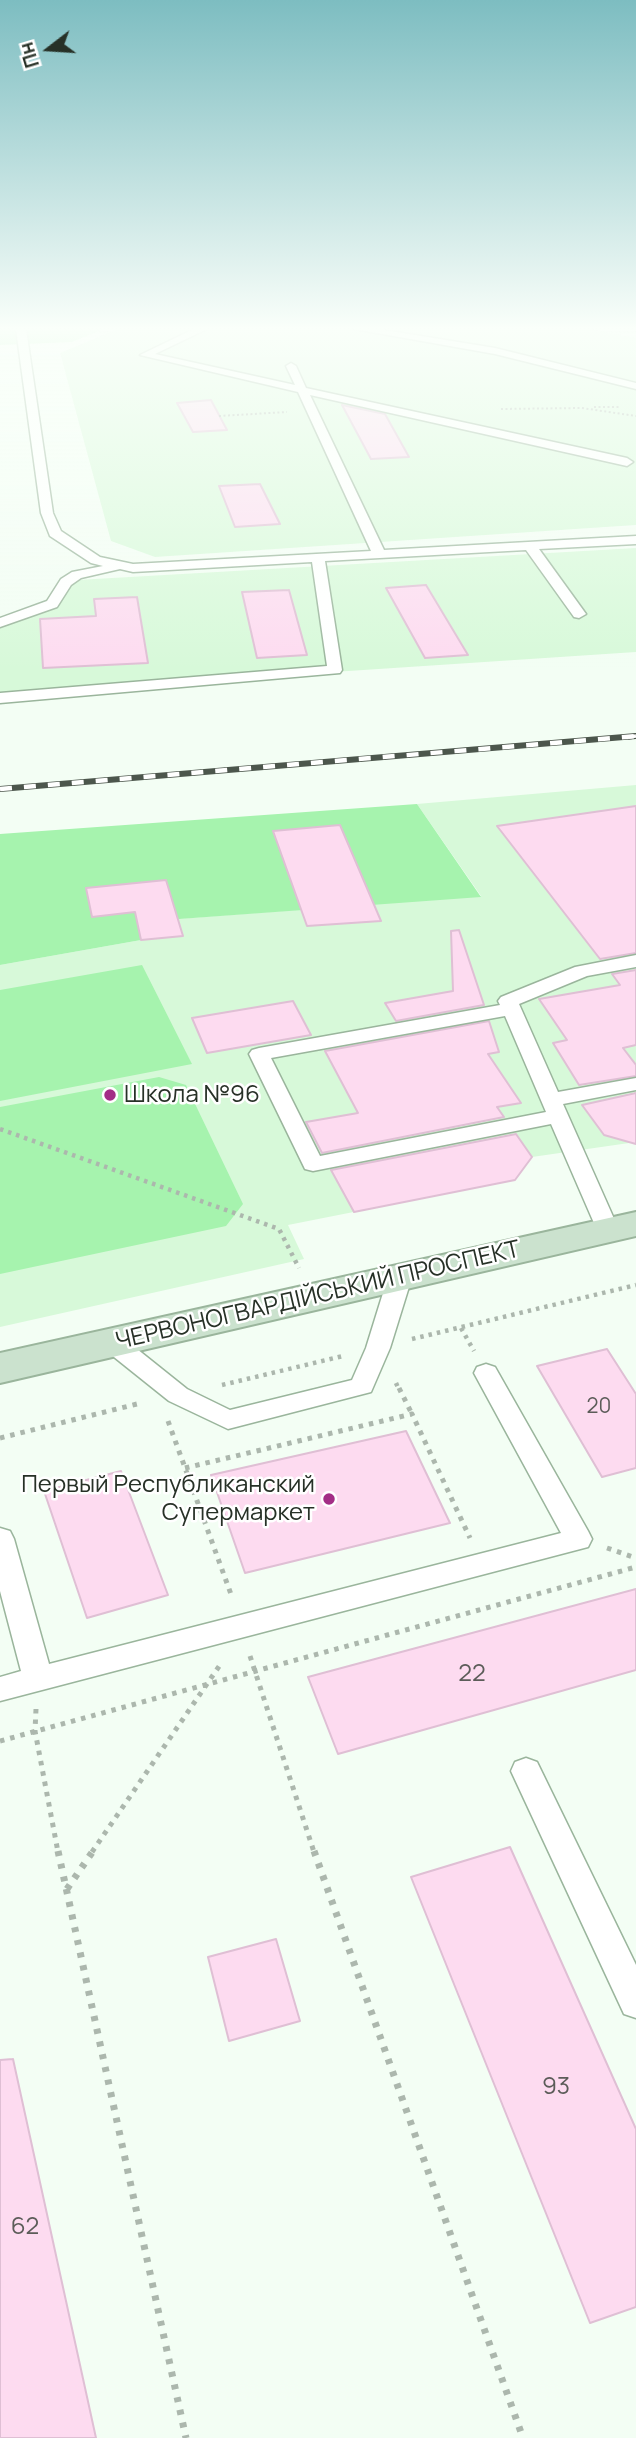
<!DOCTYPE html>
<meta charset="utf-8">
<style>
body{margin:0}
#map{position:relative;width:636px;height:2438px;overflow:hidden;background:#f3fef4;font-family:Manrope,sans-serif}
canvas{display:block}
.north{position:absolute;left:14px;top:14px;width:70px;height:70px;-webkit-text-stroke:5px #fff;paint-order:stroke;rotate:253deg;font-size:19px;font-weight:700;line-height:28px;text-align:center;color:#273127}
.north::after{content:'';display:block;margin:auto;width:24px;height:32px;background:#273127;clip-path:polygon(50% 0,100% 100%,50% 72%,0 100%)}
</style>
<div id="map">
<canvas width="636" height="2438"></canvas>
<div class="north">Пн</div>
</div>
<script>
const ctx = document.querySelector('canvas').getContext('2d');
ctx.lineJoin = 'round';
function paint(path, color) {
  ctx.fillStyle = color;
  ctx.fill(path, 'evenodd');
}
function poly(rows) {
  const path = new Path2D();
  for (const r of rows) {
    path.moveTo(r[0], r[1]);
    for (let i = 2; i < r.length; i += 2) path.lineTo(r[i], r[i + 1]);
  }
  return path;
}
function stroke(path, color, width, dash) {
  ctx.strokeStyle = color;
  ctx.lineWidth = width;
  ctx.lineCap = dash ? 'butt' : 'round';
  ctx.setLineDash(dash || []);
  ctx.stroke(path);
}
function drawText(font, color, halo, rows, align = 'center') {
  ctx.font = font + ' Manrope,sans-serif';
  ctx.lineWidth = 5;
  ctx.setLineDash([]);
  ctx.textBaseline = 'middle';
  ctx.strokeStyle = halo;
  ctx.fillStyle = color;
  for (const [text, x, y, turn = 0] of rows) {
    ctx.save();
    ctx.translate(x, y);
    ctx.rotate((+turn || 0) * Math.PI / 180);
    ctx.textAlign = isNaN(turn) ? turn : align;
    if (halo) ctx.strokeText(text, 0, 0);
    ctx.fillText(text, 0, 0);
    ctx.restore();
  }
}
const built = poly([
 [118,329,591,329,636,338,636,525,155,557,111,541,60,353],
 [636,548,636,652,0,694,0,618,44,601,77,580],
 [636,785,636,1142,532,1157,515,1180,288,1225,304,1259,0,1327,0,965,141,940,137,922,481,896,417,804]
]);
const green = poly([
 [0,329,104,329,72,342,0,345],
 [417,804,481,897,138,922,141,940,0,965,0,834],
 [142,965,192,1064,0,1101,0,990],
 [159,1077,186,1085,243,1204,226,1226,0,1274,0,1107]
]);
const building = poly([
 [211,400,227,430,193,432,177,403,211,400],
 [342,405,385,414,409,457,371,459,342,405],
 [260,484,280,524,235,527,219,486,260,484],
 [426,585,468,655,425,658,386,588,426,585],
 [289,590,307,655,257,658,242,592,289,590],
 [137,597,148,663,43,668,40,619,96,616,94,599,137,597],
 [636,806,636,953,600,959,497,826,636,806],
 [340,825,381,921,307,926,273,831,340,825],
 [166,880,183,936,141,940,135,912,92,917,86,888,166,880],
 [459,930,484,1005,396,1021,385,1003,453,991,451,931,459,930],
 [636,970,636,1045,623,1048,636,1065,636,1076,579,1085,553,1043,567,1040,539,999,620,985,612,974,636,970],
 [293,1001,311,1035,207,1053,192,1018,293,1001],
 [489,1021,499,1052,488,1054,521,1103,497,1107,504,1117,322,1153,306,1122,358,1113,325,1051,489,1021],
 [636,1093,636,1144,604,1135,582,1105,636,1093],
 [516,1134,532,1157,515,1180,354,1212,331,1170,516,1134],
 [607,1349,636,1394,636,1468,602,1477,537,1366,607,1349],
 [406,1431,450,1523,245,1573,211,1475,406,1431],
 [121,1471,168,1595,87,1618,44,1491,121,1471],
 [636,1589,636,1670,338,1754,308,1677,636,1589],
 [510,1847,636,2129,636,2307,590,2323,411,1877,510,1847],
 [276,1939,300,2021,229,2041,208,1957,276,1939],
 [13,2059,96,2438,0,2438,0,2060,13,2059]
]);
const pathFar3 = poly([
 [594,407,620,407],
 [501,409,582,408,636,416],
 [219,416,287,412]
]);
const pathFar2 = poly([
 [0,1129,279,1229,299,1268],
 [461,1328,474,1351],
 [412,1339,636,1285],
 [396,1383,399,1390],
 [222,1385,343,1356]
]);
const pathFar1 = poly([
 [399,1388,412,1414],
 [168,1421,232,1597],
 [0,1438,141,1403],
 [185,1468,412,1414,470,1538],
 [607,1548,636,1558],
 [250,1656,314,1852],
 [36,1709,35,1731,58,1852],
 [0,1741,636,1567],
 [92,1852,222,1662]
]);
const path = poly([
 [58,1851,186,2438],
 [314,1851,523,2438],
 [67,1889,93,1851]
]);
const lane = poly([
 [16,329,26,329,53,513,61,531,100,557,133,564,371,551,298,392,140,355,194,329,207,329,155,354,295,385,286,366,291,363,296,366,306,388,627,458,633,462,627,466,310,395,384,550,636,536,636,544,539,549,586,614,579,618,574,617,526,550,325,561,342,670,340,673,0,703,0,693,327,666,312,562,133,572,120,569,81,578,71,585,57,607,0,627,0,618,47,601,61,579,72,572,103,566,91,563,50,536,41,513,16,329],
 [354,329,378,329,495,348,636,383,636,389,495,354,354,329],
 [636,955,636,967,587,976,519,1004,558,1092,636,1078,636,1090,563,1104,619,1230,616,1235,608,1237,600,1235,597,1230,551,1124,313,1171,305,1169,249,1054,252,1050,259,1048,500,1005,498,1001,501,997,575,967,636,955],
 [505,1016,546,1112,320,1156,271,1058,505,1016],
 [400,1269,408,1271,412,1277,390,1348,371,1392,228,1429,169,1401,104,1349,101,1343,104,1337,113,1334,122,1337,187,1389,230,1410,352,1380,366,1348,388,1277,392,1271,400,1269],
 [486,1364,495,1367,588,1531,592,1539,588,1547,0,1701,0,1677,21,1671,0,1591,0,1528,10,1531,14,1539,49,1664,561,1533,474,1373,477,1367,486,1364],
 [526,1758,537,1762,636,1965,636,2018,624,2014,511,1771,515,1762,526,1758]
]);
const secondary = poly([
 [636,1212,636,1236,0,1383,0,1353,636,1212]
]);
const railFar1 = poly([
 [629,737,636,736]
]);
const rail = poly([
 [0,789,636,736]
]);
const markers = [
 [110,1095,7,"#a32d86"],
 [329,1499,7,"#a32d86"]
];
const numberNames = [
 ["20",599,1407]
];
const poiNames = [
 ["Школа №96",124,1095],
 ["Первый Республиканский",315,1485,"right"],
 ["Супермаркет",315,1513,"right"]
];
const streetNames = [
 ["ЧЕРВОНОГВАРДІЙСЬКИЙ ПРОСПЕКТ",318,1296,-13]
];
const nearNumbernames = [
 ["22",472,1674],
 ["93",556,2087],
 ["62",25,2227]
];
paint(built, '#d7f9d9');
paint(green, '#a6f3ae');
paint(building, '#fddbf0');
stroke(building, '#dfbfd4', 2);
stroke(lane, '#9ab59c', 3);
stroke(secondary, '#9ab59c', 4);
stroke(pathFar3, '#acb7ad', 2, [2, 2.5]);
stroke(pathFar2, '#acb7ad', 4.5, [3.5, 5]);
stroke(pathFar1, '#acb7ad', 5, [4.5, 6]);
stroke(path, '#acb7ad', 7, [5, 8]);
paint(lane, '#fff');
paint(secondary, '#cbe2ce');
stroke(railFar1, '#4c564c', 5);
stroke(rail, '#4c564c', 6);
stroke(railFar1, '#fff', 3.5, [10]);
stroke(rail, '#fff', 4.5, [12]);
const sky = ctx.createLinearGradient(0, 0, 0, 670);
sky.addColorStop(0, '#7dbdc1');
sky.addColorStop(0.49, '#fafffa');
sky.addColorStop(1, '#fafffa00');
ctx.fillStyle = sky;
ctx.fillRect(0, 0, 636, 670);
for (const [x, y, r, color] of markers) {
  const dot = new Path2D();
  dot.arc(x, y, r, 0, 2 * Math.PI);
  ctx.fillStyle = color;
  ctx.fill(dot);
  stroke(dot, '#fff', 2.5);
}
drawText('21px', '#5c5c59', null, numberNames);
drawText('24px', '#273127', '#fff', poiNames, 'left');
drawText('24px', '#273127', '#fff', streetNames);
drawText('24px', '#5c5c59', null, nearNumbernames);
</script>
